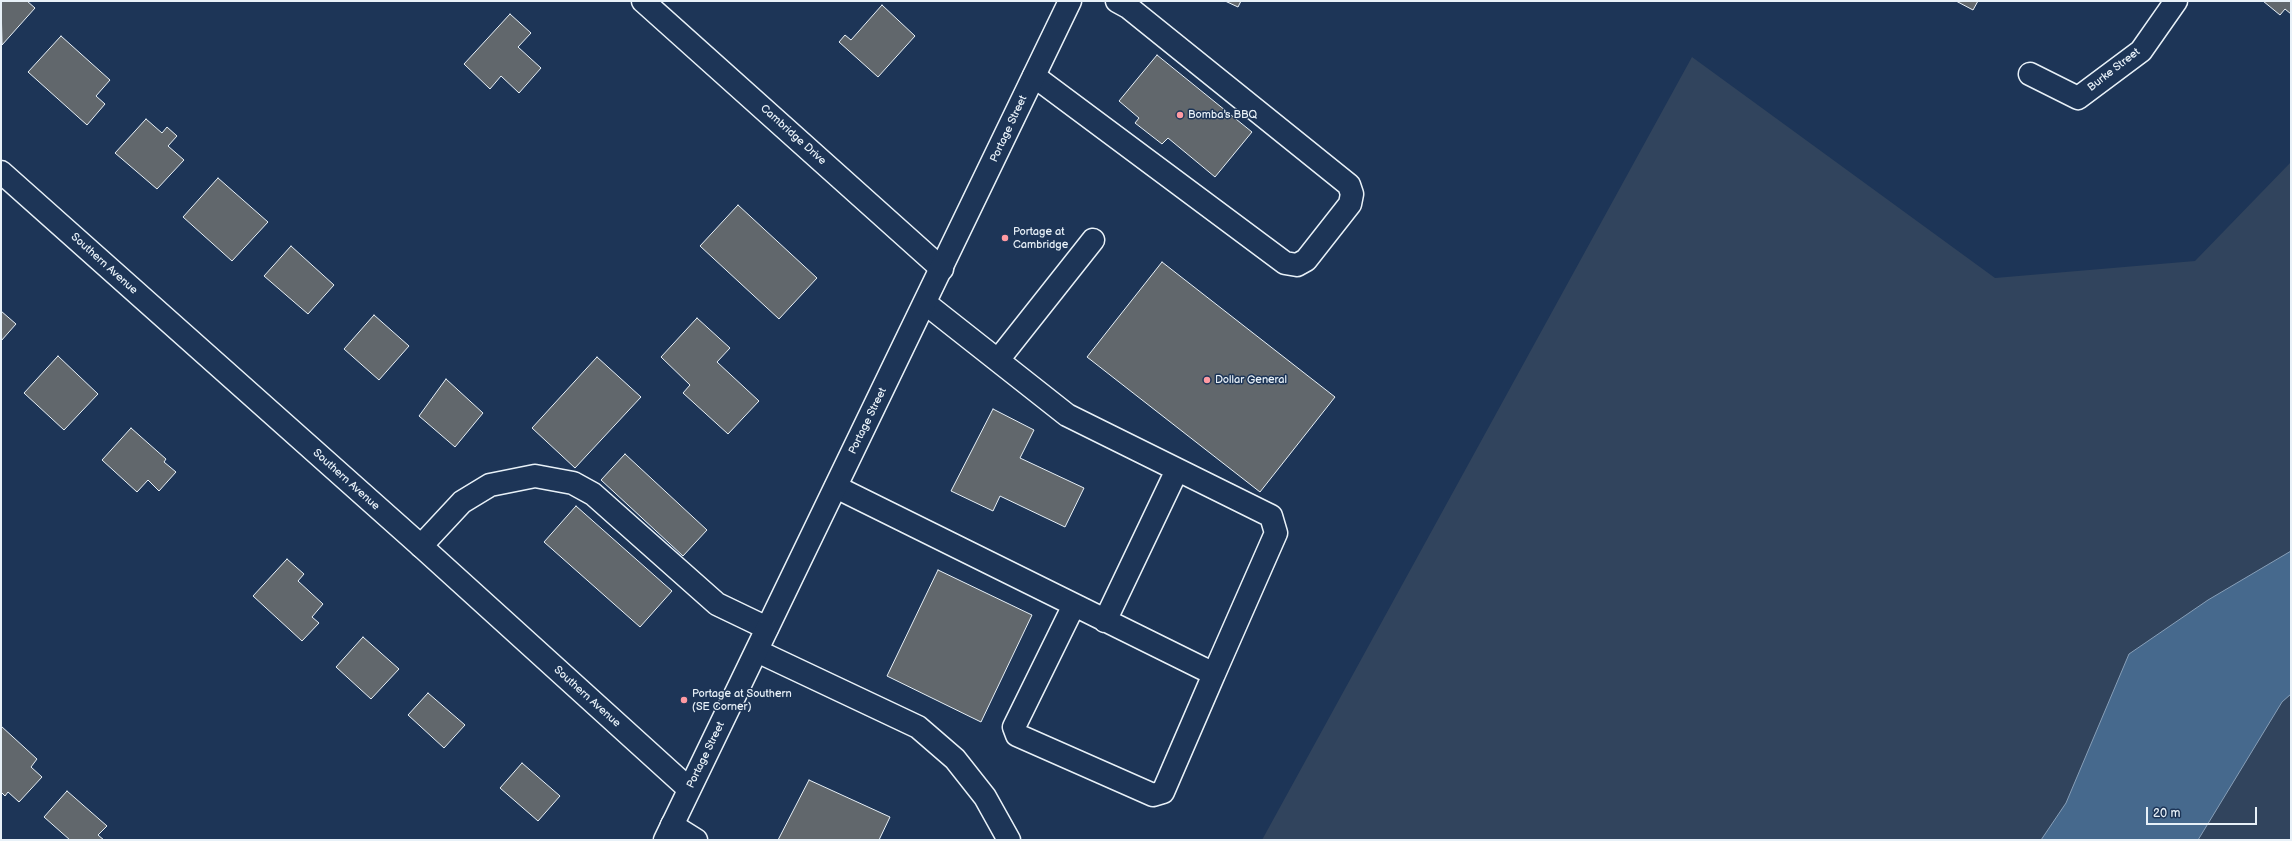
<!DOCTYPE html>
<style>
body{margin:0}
#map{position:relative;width:2292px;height:841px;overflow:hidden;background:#1d3557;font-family:"Balsamiq Sans",sans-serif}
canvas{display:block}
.frame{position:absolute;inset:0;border:2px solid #e8f1f8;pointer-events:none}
.scale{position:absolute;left:2146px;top:807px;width:111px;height:18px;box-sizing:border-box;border:2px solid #e8f1f8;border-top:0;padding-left:5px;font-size:12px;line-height:14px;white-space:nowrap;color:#e8f1f8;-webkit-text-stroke:3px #1d3557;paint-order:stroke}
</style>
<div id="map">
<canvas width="2292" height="841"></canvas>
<div class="frame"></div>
<div class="scale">20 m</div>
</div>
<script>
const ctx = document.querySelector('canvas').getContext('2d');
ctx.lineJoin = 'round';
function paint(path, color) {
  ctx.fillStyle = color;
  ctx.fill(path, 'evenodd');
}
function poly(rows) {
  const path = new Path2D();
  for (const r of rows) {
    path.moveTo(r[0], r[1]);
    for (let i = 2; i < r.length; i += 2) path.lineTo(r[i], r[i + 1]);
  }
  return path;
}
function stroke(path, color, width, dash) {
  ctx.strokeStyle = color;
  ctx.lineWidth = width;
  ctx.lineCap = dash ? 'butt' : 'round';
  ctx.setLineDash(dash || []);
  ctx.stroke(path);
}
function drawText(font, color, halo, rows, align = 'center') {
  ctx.font = font + ' "Balsamiq Sans",sans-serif';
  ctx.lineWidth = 3;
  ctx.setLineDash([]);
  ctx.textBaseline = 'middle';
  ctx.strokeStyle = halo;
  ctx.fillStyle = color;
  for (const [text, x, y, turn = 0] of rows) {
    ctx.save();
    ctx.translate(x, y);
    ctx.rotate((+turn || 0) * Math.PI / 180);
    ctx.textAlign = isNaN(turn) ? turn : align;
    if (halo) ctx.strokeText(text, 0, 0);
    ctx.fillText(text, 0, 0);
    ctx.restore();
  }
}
const built = poly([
 [1692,57,1995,278,2195,261,2291,162,2291,840,1262,840]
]);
const water = poly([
 [2291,551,2291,694,2282,702,2198,840,2041,840,2066,803,2129,654,2208,600,2291,551]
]);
const building = poly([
 [1,1,27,1,35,8,2,45,1,1],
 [1225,1,1241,1,1238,7,1225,1],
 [1956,1,1978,1,1973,10,1956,1],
 [2263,1,2291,1,2291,14,2285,9,2280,15,2263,1],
 [882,5,915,36,878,77,839,42,845,35,851,40,882,5],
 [510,14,531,33,518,47,541,68,519,93,501,76,490,89,464,64,510,14],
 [61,36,110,80,96,96,105,104,87,125,28,72,61,36],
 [1157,55,1252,132,1215,177,1168,138,1162,144,1135,123,1139,118,1119,101,1157,55],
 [146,119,162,133,167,127,177,136,168,146,184,160,157,189,115,153,146,119],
 [218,178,268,222,232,261,183,217,218,178],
 [738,205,817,278,779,319,700,246,738,205],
 [291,246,334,285,308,314,264,276,291,246],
 [1162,262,1335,397,1260,492,1087,357,1162,262],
 [1,311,16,324,1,341,1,311],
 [374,315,409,346,379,380,344,349,374,315],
 [697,318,730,348,717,362,759,401,728,434,683,393,690,385,661,357,697,318],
 [58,356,98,394,64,430,24,393,58,356],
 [597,357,641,397,575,468,532,428,597,357],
 [446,379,483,413,455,447,419,416,446,379],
 [993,409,1034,430,1020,458,1084,488,1065,527,1000,496,993,511,951,491,993,409],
 [131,428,166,459,164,462,176,472,159,491,148,480,137,492,102,460,131,428],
 [625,454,707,530,683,556,601,480,625,454],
 [576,506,672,591,640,627,544,542,576,506],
 [287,559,304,574,298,581,323,604,312,617,319,623,302,641,253,596,287,559],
 [938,570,1032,615,981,722,887,676,938,570],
 [363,637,399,669,371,699,336,667,363,637],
 [428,693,465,725,444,748,408,715,428,693],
 [1,726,37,759,31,767,42,777,19,802,8,792,5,796,1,792,1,726],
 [522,763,560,796,538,821,500,788,522,763],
 [809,780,890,817,879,840,778,840,809,780],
 [67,791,107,826,98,835,104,840,70,840,44,817,67,791]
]);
const service = poly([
 [1034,76,1285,263,1297,265,1306,260,1350,204,1352,194,1349,185,1128,7,1117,1],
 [998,360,1093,240],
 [836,487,1214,674,1276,533,1271,516,1067,415,925,303],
 [421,546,462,502,490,485,535,476,573,483,593,494,717,604,767,628],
 [1074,605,1014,727,1017,735,1153,795,1163,792,1214,674],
 [1105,621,1177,470],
 [757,651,918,727,955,759,985,797,1009,840],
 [672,825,696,840]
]);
const minor = poly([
 [643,1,942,269],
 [2030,74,2078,98,2141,51,2176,1],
 [1,172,421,546,689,789]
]);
const secondary = poly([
 [665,840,1070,1]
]);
const markers = [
 [1180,115,4,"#ff9aa2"],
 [1005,238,4,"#ff9aa2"],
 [1207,380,4,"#ff9aa2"],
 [684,700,4,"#ff9aa2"]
];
const streetNames = [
 ["Burke Street",2114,70,-38],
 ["Portage Street",1009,129,-65],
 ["Cambridge Drive",793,135,42],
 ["Southern Avenue",104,264,42],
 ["Portage Street",868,421,-64],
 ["Southern Avenue",346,480,42],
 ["Southern Avenue",587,697,42],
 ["Portage Street",706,755,-64]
];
const poiNames = [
 ["Bomba's BBQ",1188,115],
 ["Portage at",1013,232],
 ["Cambridge",1013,245],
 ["Dollar General",1215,380],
 ["Portage at Southern",692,694],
 ["(SE Corner)",692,707]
];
paint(built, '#31445d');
paint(water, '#46698d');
stroke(water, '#879fb8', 1);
paint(building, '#61676c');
stroke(building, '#e8f1f8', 1);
stroke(service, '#e8f1f8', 25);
stroke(minor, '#e8f1f8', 25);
stroke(secondary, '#e8f1f8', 25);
stroke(service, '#1d3557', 22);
stroke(minor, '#1d3557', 22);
stroke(secondary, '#1d3557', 22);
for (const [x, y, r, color] of markers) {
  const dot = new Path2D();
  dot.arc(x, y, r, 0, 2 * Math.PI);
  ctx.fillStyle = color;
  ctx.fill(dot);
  stroke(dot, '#1d3557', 1.5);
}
drawText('11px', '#e8f1f8', '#1d3557', streetNames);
drawText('11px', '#e8f1f8', '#1d3557', poiNames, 'left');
</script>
